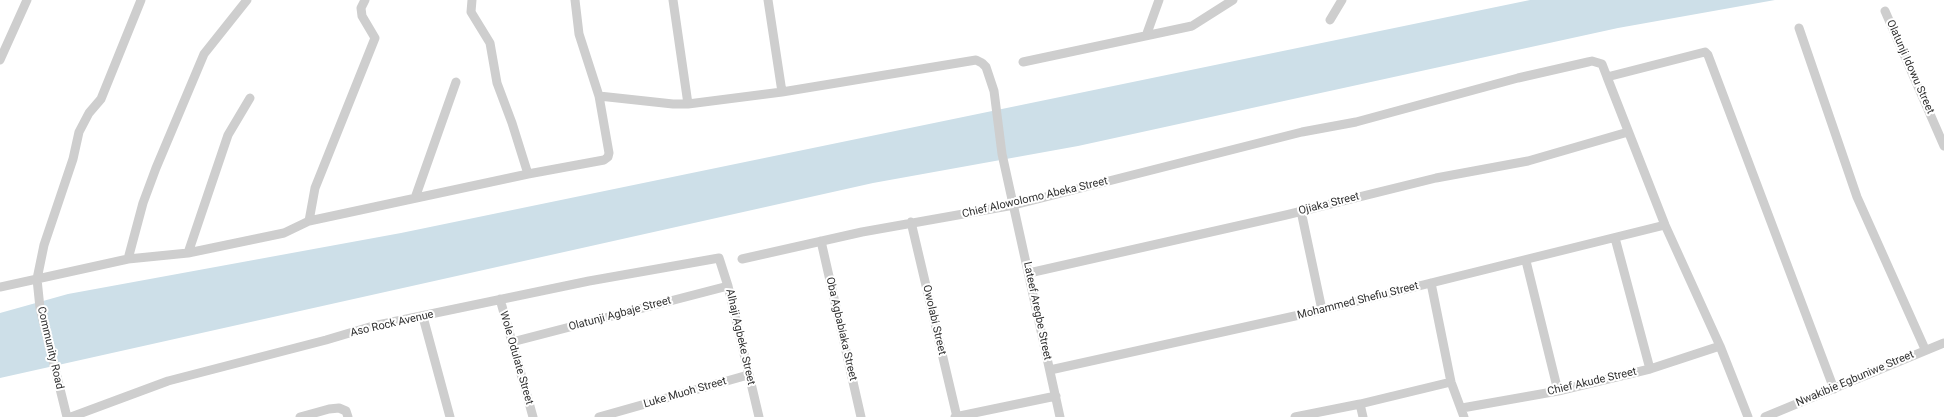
<!DOCTYPE html>
<style>
body{margin:0}
canvas{display:block;background:#fff}
</style>
<canvas width="1944" height="417"></canvas>
<script>
const ctx = document.querySelector('canvas').getContext('2d');
ctx.lineJoin = 'round';
function paint(path, color) {
  ctx.fillStyle = color;
  ctx.fill(path, 'evenodd');
}
function poly(rows) {
  const path = new Path2D();
  for (const r of rows) {
    path.moveTo(r[0], r[1]);
    for (let i = 2; i < r.length; i += 2) path.lineTo(r[i], r[i + 1]);
  }
  return path;
}
function stroke(path, color, width, dash) {
  ctx.strokeStyle = color;
  ctx.lineWidth = width;
  ctx.lineCap = dash ? 'butt' : 'round';
  ctx.setLineDash(dash || []);
  ctx.stroke(path);
}
function drawText(font, color, halo, rows, align = 'center') {
  ctx.font = font + ' Roboto,sans-serif';
  ctx.lineWidth = 4;
  ctx.setLineDash([]);
  ctx.textBaseline = 'middle';
  ctx.strokeStyle = halo;
  ctx.fillStyle = color;
  for (const [text, x, y, turn = 0] of rows) {
    ctx.save();
    ctx.translate(x, y);
    ctx.rotate((+turn || 0) * Math.PI / 180);
    ctx.textAlign = isNaN(turn) ? turn : align;
    if (halo) ctx.strokeText(text, 0, 0);
    ctx.fillText(text, 0, 0);
    ctx.restore();
  }
}
const water = poly([
 [1530,0,1775,0,1618,28,1078,146,873,183,0,378,0,313,68,294,401,233]
]);
const street = poly([
 [472,0,471,12,490,43,497,83,512,123,528,174],
 [673,0,688,104],
 [768,0,782,92],
 [1885,11,1944,146],
 [1330,20,1342,0],
 [1799,28,1857,197,1925,349],
 [1146,36,1159,0],
 [0,60,27,0],
 [1023,62,1192,26,1233,0],
 [599,96,673,104,688,104,782,92,976,60,982,63,986,67,994,91,1002,154,1060,417],
 [415,198,456,82],
 [1301,211,1322,310],
 [309,221,315,188,375,38,362,16,361,8,365,0],
 [911,222,957,417],
 [1615,238,1650,369],
 [821,241,861,417],
 [188,253,228,135,250,98],
 [128,259,143,203,156,168,204,54,247,0],
 [742,259,862,232,1014,205,1302,132,1356,122,1518,78,1588,62,1592,61,1602,64,1607,77],
 [1526,261,1558,391],
 [1029,273,1286,215,1436,178,1528,161,1628,132],
 [1431,283,1451,382,1464,417],
 [0,287,128,259,188,253,284,233,309,221,528,174,604,160,608,157,609,153,599,96,579,34,575,0],
 [500,299,533,417],
 [423,317,450,417],
 [512,342,728,286],
 [1050,370,1322,310,1665,225],
 [1360,404,1363,417],
 [1462,408,1558,391,1650,369,1720,346],
 [67,417,40,308,37,279,44,245,73,159,79,132,89,113,101,99,141,0],
 [71,417,168,381,326,340,373,326,589,281,719,258,728,286,759,417],
 [300,417,329,409,339,408,346,411,348,417],
 [599,417,748,375],
 [955,417,1056,396],
 [1295,417,1360,404,1451,382],
 [1748,417,1720,346,1665,225,1607,77,1701,53,1705,52,1708,55,1834,389],
 [1765,417,1944,343]
]);
const streetNames = [
 ["Olatunji Idowu Street",1910,67,66],
 ["Chief Alowolomo Abeka Street",1035,198,-13],
 ["Ojiaka Street",1329,204,-14],
 ["Mohammed Shefiu Street",1358,301,-14],
 ["Lateef Aregbe Street",1037,311,78],
 ["Olatunji Agbaje Street",620,314,-15],
 ["Owolabi Street",934,320,77],
 ["Aso Rock Avenue",392,324,-13],
 ["Oba Agbabiaka Street",841,329,77],
 ["Alhaji Agbeke Street",740,337,77],
 ["Community Road",50,348,77],
 ["Wole Odulate Street",516,358,74],
 ["Nwakibie Egbuniwe Street",1855,379,-23],
 ["Chief Akude Street",1592,382,-13],
 ["Luke Muoh Street",685,393,-16]
];
paint(water, '#cddfe8');
stroke(street, '#cecece', 9);
drawText('11px', '#313131', '#fff', streetNames);
</script>
